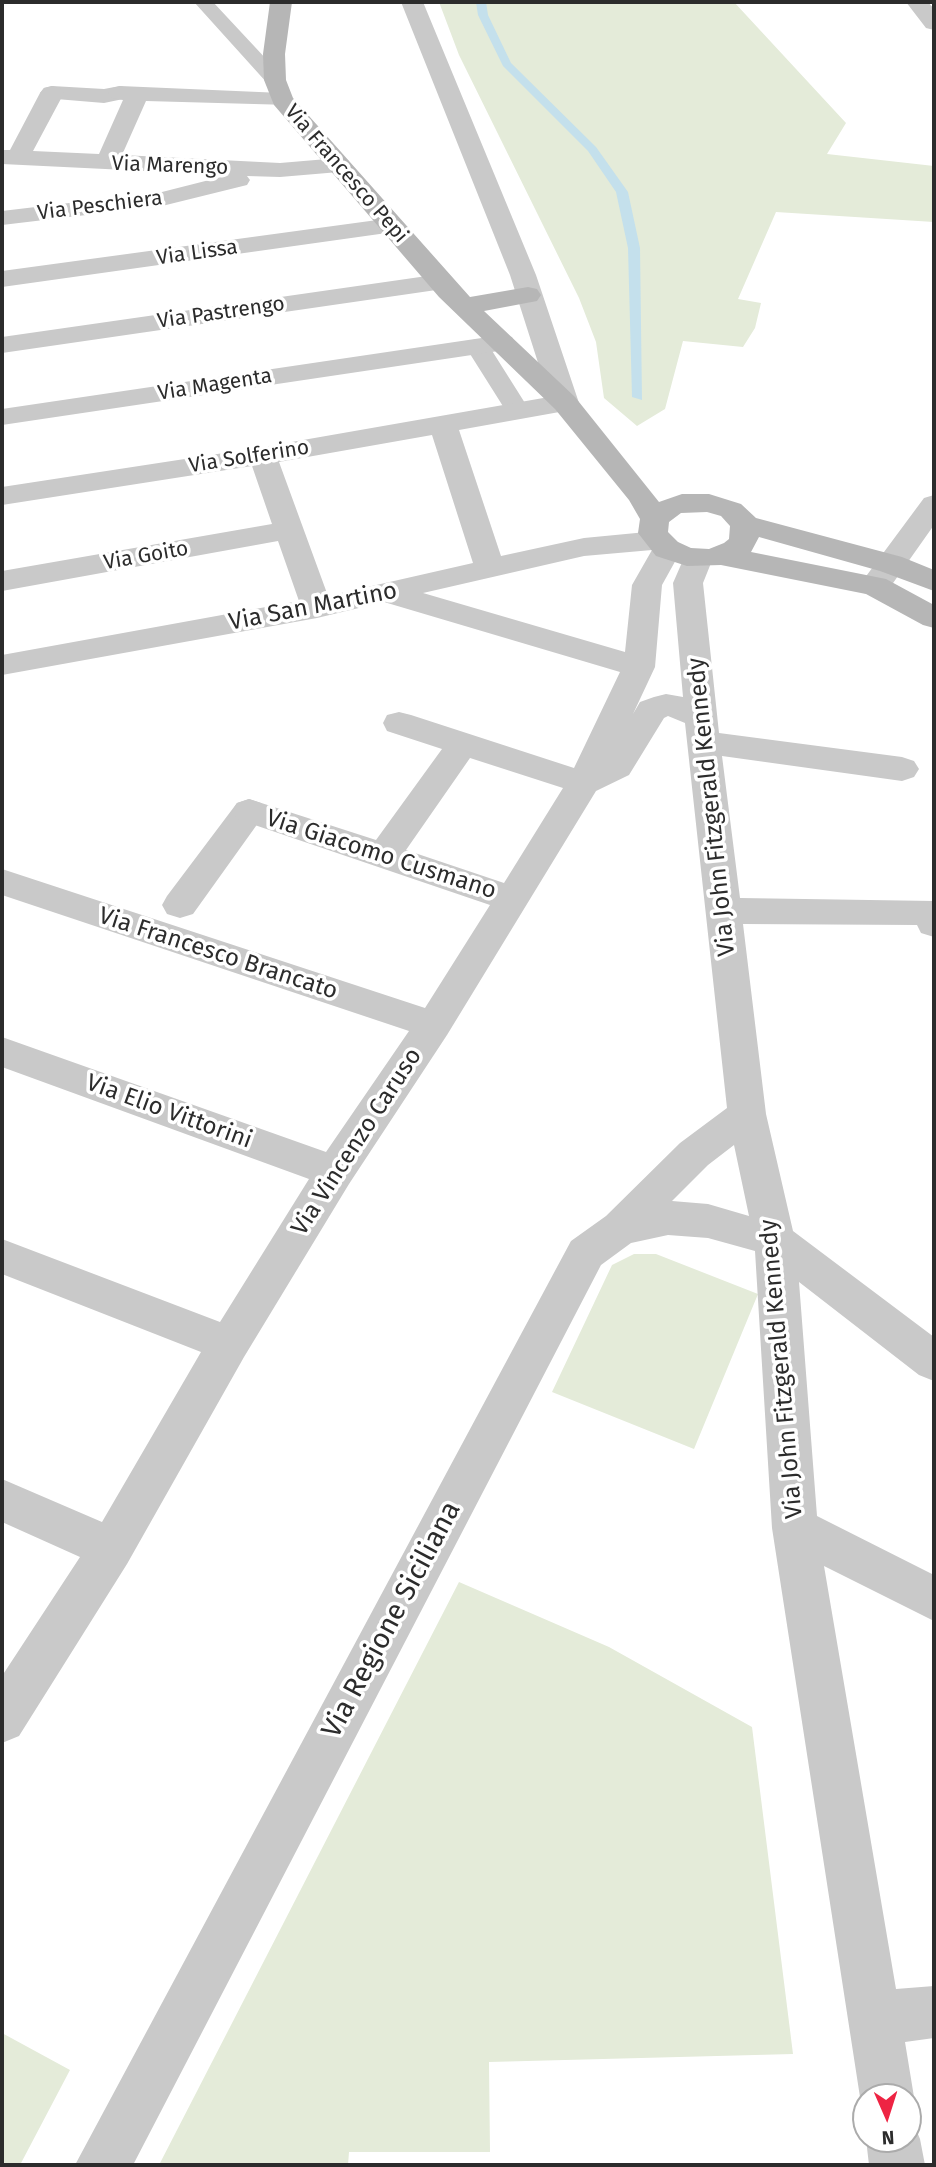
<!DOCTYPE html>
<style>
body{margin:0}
#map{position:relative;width:936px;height:2167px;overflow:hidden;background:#fff;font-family:"Fira Sans",sans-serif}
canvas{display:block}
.frame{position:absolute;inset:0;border:4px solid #2c2c2c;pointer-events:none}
.north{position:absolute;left:852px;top:2083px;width:70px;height:70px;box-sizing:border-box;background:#fff;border:2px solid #ababab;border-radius:50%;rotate:177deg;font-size:19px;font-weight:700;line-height:28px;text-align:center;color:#2c2c2c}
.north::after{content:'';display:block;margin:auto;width:24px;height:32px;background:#ee2443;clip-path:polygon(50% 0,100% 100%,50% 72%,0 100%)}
</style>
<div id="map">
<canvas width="936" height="2167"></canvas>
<div class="frame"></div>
<div class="north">N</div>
</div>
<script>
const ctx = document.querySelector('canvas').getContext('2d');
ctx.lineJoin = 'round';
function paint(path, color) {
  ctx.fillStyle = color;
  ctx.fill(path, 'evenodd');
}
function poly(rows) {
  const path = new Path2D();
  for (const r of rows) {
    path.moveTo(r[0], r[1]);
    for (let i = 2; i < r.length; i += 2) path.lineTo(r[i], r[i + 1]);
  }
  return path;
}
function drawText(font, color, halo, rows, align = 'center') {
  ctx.font = font + ' "Fira Sans",sans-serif';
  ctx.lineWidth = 7;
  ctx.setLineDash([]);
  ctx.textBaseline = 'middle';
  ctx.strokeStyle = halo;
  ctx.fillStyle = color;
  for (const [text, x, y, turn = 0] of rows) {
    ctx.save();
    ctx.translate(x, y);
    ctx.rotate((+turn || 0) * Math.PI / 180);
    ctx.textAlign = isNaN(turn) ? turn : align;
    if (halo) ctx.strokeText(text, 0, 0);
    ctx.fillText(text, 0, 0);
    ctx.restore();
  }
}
const green = poly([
 [439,2,734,2,846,123,827,154,934,166,934,222,776,212,738,299,761,303,755,328,743,347,683,341,665,409,637,426,604,398,596,342,579,298,459,55],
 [634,1254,656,1254,758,1294,694,1449,552,1392,612,1265],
 [459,1582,609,1647,752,1727,793,2054,489,2062,490,2152,349,2152,348,2165,159,2165],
 [2,2033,70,2070,20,2165,2,2165]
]);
const stream = poly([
 [476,2,486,2,488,15,511,63,596,147,628,192,640,248,642,400,632,397,628,248,616,192,588,151,503,66,478,15,476,2]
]);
const service = poly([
 [194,2,213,2,282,76,285,80,282,84,268,84,194,2],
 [477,339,485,341,489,346,530,411,527,416,518,418,509,416,506,411,465,346,469,341,477,339]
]);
const pedestrian = poly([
 [52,86,104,89,120,86,128,88,132,93,128,98,104,103,44,98,40,93,44,88,52,86],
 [249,799,261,803,266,811,261,819,193,914,180,918,167,914,162,905,167,896,237,803,249,799]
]);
const minor = poly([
 [401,2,423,2,536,275,579,403,575,409,565,411,459,430,501,556,584,538,657,531,668,533,671,541,678,542,682,549,662,585,655,667,633,714,640,702,654,697,666,694,683,697,673,583,687,551,698,549,709,551,713,558,703,583,719,733,902,757,914,761,919,769,914,777,902,781,722,756,740,898,934,901,934,937,921,933,917,925,743,924,766,1114,793,1231,934,1337,934,1381,919,1375,799,1282,817,1516,934,1575,934,1621,824,1566,896,1989,934,1986,934,2038,905,2042,914,2097,908,2112,908,2097,866,2097,866,2112,860,2097,772,1528,755,1251,708,1238,668,1235,631,1243,601,1265,133,2165,75,2165,571,1241,606,1216,680,1143,727,1108,685,723,668,716,664,718,629,775,596,791,447,1035,349,1184,244,1357,127,1564,19,1736,2,1743,2,1676,80,1557,2,1522,2,1479,102,1522,201,1352,2,1274,2,1239,220,1322,309,1179,2,1067,2,1037,326,1152,409,1031,2,895,2,869,425,1008,490,905,237,819,232,811,237,803,249,799,376,840,442,749,387,731,383,723,387,715,399,712,411,715,574,768,620,672,384,602,317,618,2,675,2,655,299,601,278,541,2,591,2,571,272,524,252,466,2,505,2,487,263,447,549,397,510,275,401,2],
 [432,435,473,563,328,596,279,462,432,435],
 [652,550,632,585,625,652,423,593,584,556,652,550],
 [470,758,563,788,504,883,406,850,470,758],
 [734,1145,749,1216,708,1204,672,1201,708,1165,734,1145],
 [906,2,928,2,934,9,934,30,926,28,906,2],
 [52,86,60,88,64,93,33,151,99,154,123,100,112,98,108,93,112,88,120,86,282,93,290,95,294,100,290,105,146,101,122,155,280,163,339,158,348,160,351,165,348,170,339,172,280,177,247,176,250,180,247,185,162,206,2,225,2,211,162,192,229,175,2,164,2,150,10,150,40,93,44,88,52,86],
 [392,218,401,221,405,226,401,231,2,287,2,271,392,218],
 [441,274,450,276,454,282,450,288,2,353,2,337,441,274],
 [502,335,512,337,515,343,512,349,2,425,2,409,502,335],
 [934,495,934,525,886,593,875,596,864,593,860,586,864,579,924,498,934,495],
 [908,2118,912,2120,920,2139,925,2165,869,2165,866,2139,866,2138,908,2139,908,2118]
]);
const secondary = poly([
 [270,2,292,2,285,54,286,80,293,98,470,297,528,287,537,289,541,295,537,301,484,311,575,397,659,502,682,494,709,494,741,504,756,518,902,557,934,570,934,591,880,571,759,537,751,552,886,579,934,605,934,628,923,625,866,594,721,565,687,566,656,556,638,533,640,519,629,500,555,409,439,297,274,105,264,80,263,54,270,2],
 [707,512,721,516,730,526,729,539,724,543,709,549,691,548,678,542,668,532,669,522,681,513,707,512]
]);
const farStreetnames = [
 ["Via Marengo",170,166,2],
 ["Via Francesco Pepi",346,174,49],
 ["Via Peschiera",100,206,-7],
 ["Via Lissa",197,253,-8],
 ["Via Pastrengo",221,313,-8],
 ["Via Magenta",215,385,-9],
 ["Via Solferino",249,457,-9],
 ["Via Goito",146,556,-10]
];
const streetNames = [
 ["Via San Martino",313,607,-11],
 ["Via John Fitzgerald Kennedy",712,807,-96],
 ["Via Giacomo Cusmano",381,855,18],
 ["Via Francesco Brancato",218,954,18],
 ["Via Elio Vittorini",169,1112,20],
 ["Via Vincenzo Caruso",357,1142,-57],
 ["Via John Fitzgerald Kennedy",782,1369,-95]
];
const nearStreetnames = [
 ["Via Regione Siciliana",392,1620,-62]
];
paint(green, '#e4ebd9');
paint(stream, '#c4e0ec');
paint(service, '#c9c9c9');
paint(pedestrian, '#c9c9c9');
paint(minor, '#c9c9c9');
paint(secondary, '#b6b6b6');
drawText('21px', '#2c2c2c', '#fff', farStreetnames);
drawText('24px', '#2c2c2c', '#fff', streetNames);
drawText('28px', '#2c2c2c', '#fff', nearStreetnames);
</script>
